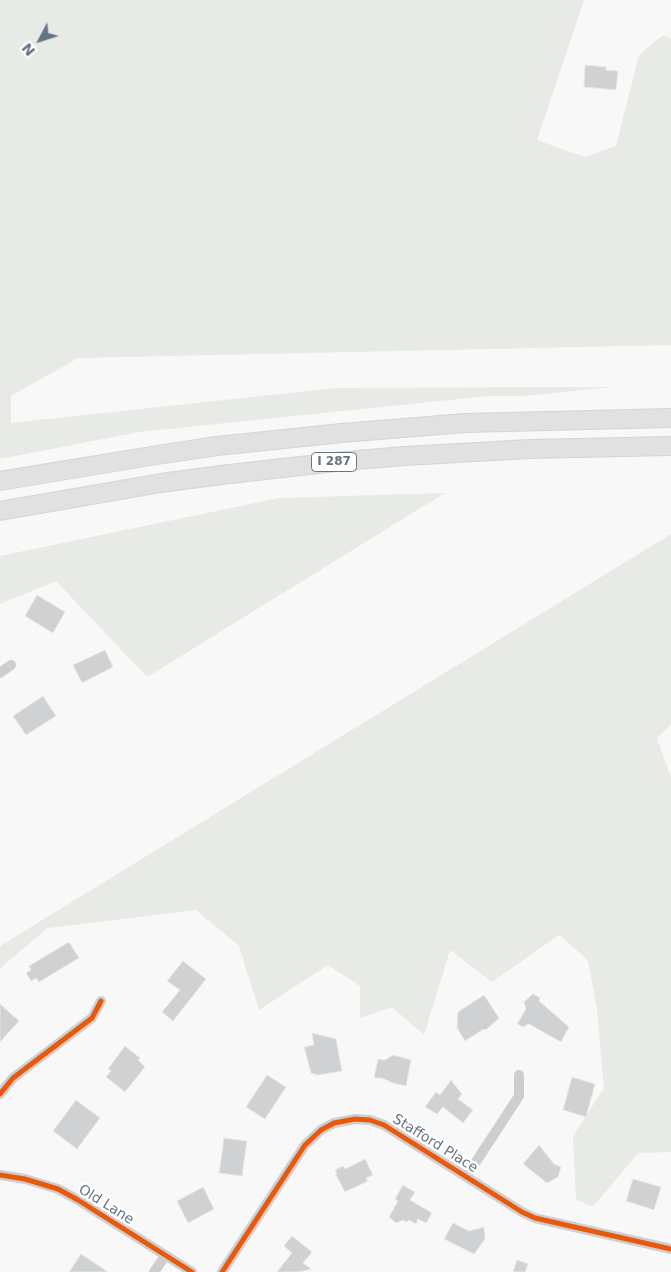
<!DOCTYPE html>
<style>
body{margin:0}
#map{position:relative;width:671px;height:1272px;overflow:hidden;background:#f8f8f8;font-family:"DejaVu Sans",sans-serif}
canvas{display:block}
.north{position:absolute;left:15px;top:15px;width:50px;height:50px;-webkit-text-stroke:4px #fff;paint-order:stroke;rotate:230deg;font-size:14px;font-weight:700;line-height:20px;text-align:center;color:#657482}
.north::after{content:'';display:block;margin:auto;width:18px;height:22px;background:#657482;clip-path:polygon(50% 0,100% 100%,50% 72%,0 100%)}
</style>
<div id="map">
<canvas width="671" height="1272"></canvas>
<div class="north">N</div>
</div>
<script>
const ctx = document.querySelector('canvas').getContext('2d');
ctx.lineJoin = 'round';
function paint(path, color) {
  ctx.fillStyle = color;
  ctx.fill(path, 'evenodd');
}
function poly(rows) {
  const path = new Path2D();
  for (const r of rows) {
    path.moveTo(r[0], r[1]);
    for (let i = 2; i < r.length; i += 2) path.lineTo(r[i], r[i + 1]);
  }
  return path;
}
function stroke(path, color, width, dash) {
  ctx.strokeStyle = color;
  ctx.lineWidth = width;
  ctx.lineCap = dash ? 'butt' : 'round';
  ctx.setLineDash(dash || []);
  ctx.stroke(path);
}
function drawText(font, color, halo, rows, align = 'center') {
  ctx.font = font + ' "DejaVu Sans",sans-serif';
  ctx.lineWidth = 5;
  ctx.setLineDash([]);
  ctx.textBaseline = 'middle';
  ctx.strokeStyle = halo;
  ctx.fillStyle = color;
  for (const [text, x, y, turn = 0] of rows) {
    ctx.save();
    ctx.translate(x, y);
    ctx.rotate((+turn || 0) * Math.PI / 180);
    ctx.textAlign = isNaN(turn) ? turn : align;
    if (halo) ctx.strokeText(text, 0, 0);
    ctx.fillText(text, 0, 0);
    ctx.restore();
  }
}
const green = poly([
 [0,0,584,0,537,140,585,157,616,146,639,55,663,35,671,39,671,345,78,358,11,396,11,423,336,388,612,387,524,396,488,396,139,432,0,459],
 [445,493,147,677,56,581,0,604,0,556,279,498],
 [671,534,671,724,657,738,671,778,671,1152,638,1153,593,1207,576,1199,573,1136,604,1088,597,1010,588,960,559,935,492,982,450,950,424,1035,392,1007,360,1018,360,986,328,965,259,1010,239,946,196,910,48,928,0,968,0,946]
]);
const building = poly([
 [585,65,606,67,606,70,618,71,616,90,584,87,585,65],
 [37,595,65,612,53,633,25,616,37,595],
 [105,650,113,667,82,683,73,665,105,650],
 [43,696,56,716,26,735,13,716,43,696],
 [69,942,79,958,39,982,36,978,31,981,26,973,31,970,29,966,69,942],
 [183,961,206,979,173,1021,162,1012,180,990,167,981,183,961],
 [533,994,540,998,539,1001,569,1027,561,1042,529,1024,523,1027,517,1024,526,1009,524,1002,533,994],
 [484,995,499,1018,487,1029,482,1030,465,1041,457,1028,458,1012,484,995],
 [0,1004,19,1021,0,1042,0,1004],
 [312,1033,336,1039,342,1071,318,1075,311,1073,304,1047,314,1045,312,1033],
 [125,1046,140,1058,138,1060,145,1067,125,1092,106,1077,111,1071,108,1069,125,1046],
 [393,1055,411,1060,406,1086,393,1083,382,1078,374,1078,378,1059,385,1060,393,1055],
 [267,1075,286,1087,265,1119,246,1107,267,1075],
 [572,1077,595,1084,586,1117,563,1110,572,1077],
 [451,1080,462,1094,458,1099,473,1110,463,1123,443,1107,437,1114,425,1107,436,1092,440,1095,451,1080],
 [76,1100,100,1118,77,1149,53,1131,76,1100],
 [224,1138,247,1141,242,1176,219,1173,224,1138],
 [539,1145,554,1164,561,1167,558,1177,547,1183,523,1164,539,1145],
 [365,1159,373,1175,366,1178,368,1181,345,1192,336,1175,337,1174,335,1170,343,1166,345,1169,365,1159],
 [633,1179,661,1187,654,1210,626,1201,633,1179],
 [403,1185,415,1192,410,1200,432,1213,426,1223,418,1219,416,1224,409,1220,407,1222,403,1220,396,1223,389,1217,398,1201,395,1199,403,1185],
 [203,1187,214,1209,188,1223,177,1201,203,1187],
 [453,1223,469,1231,484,1227,485,1239,474,1254,444,1239,453,1223],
 [292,1236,312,1252,303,1263,311,1269,299,1272,277,1272,292,1253,284,1246,292,1236],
 [81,1254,108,1272,69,1272,81,1254],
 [517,1260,528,1264,525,1272,513,1272,517,1260]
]);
const minor = poly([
 [0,673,11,665],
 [0,1094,13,1078,92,1018,101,1001],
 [0,1175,25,1179,58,1189,78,1200,192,1272],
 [466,1177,519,1096,519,1075],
 [154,1272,165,1256],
 [222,1272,305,1145,321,1130,334,1123,355,1119,370,1120,384,1125,522,1212,535,1218,671,1249]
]);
const motorway = poly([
 [0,481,157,455,217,446,342,433,465,423,671,418],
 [0,511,161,483,221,475,345,461,405,456,530,449,671,446]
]);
const cycleway = poly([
 [0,1094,13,1078,92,1018,101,1001],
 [0,1175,25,1179,58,1189,78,1200,192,1272],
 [222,1272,305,1145,321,1130,334,1123,355,1119,370,1120,384,1125,522,1212,535,1218,671,1249]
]);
const shields = [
 [334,462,45]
];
const shieldNames = [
 ["I 287",334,462]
];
const streetNames = [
 ["Stafford Place",435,1144,32],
 ["Old Lane",106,1205,32]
];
paint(green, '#e7eae5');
paint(building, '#cfd1d2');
stroke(building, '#e8e8e8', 1);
stroke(motorway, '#d4d5d5', 20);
stroke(minor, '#cececf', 10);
stroke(motorway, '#e1e1e2', 18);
stroke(cycleway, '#e8590c', 5);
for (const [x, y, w] of shields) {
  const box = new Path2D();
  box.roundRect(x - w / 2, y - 9.5, w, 19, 4);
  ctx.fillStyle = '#fff';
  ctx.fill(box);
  stroke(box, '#657482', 1);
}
drawText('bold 12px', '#657482', null, shieldNames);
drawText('14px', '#657482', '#fff', streetNames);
</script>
